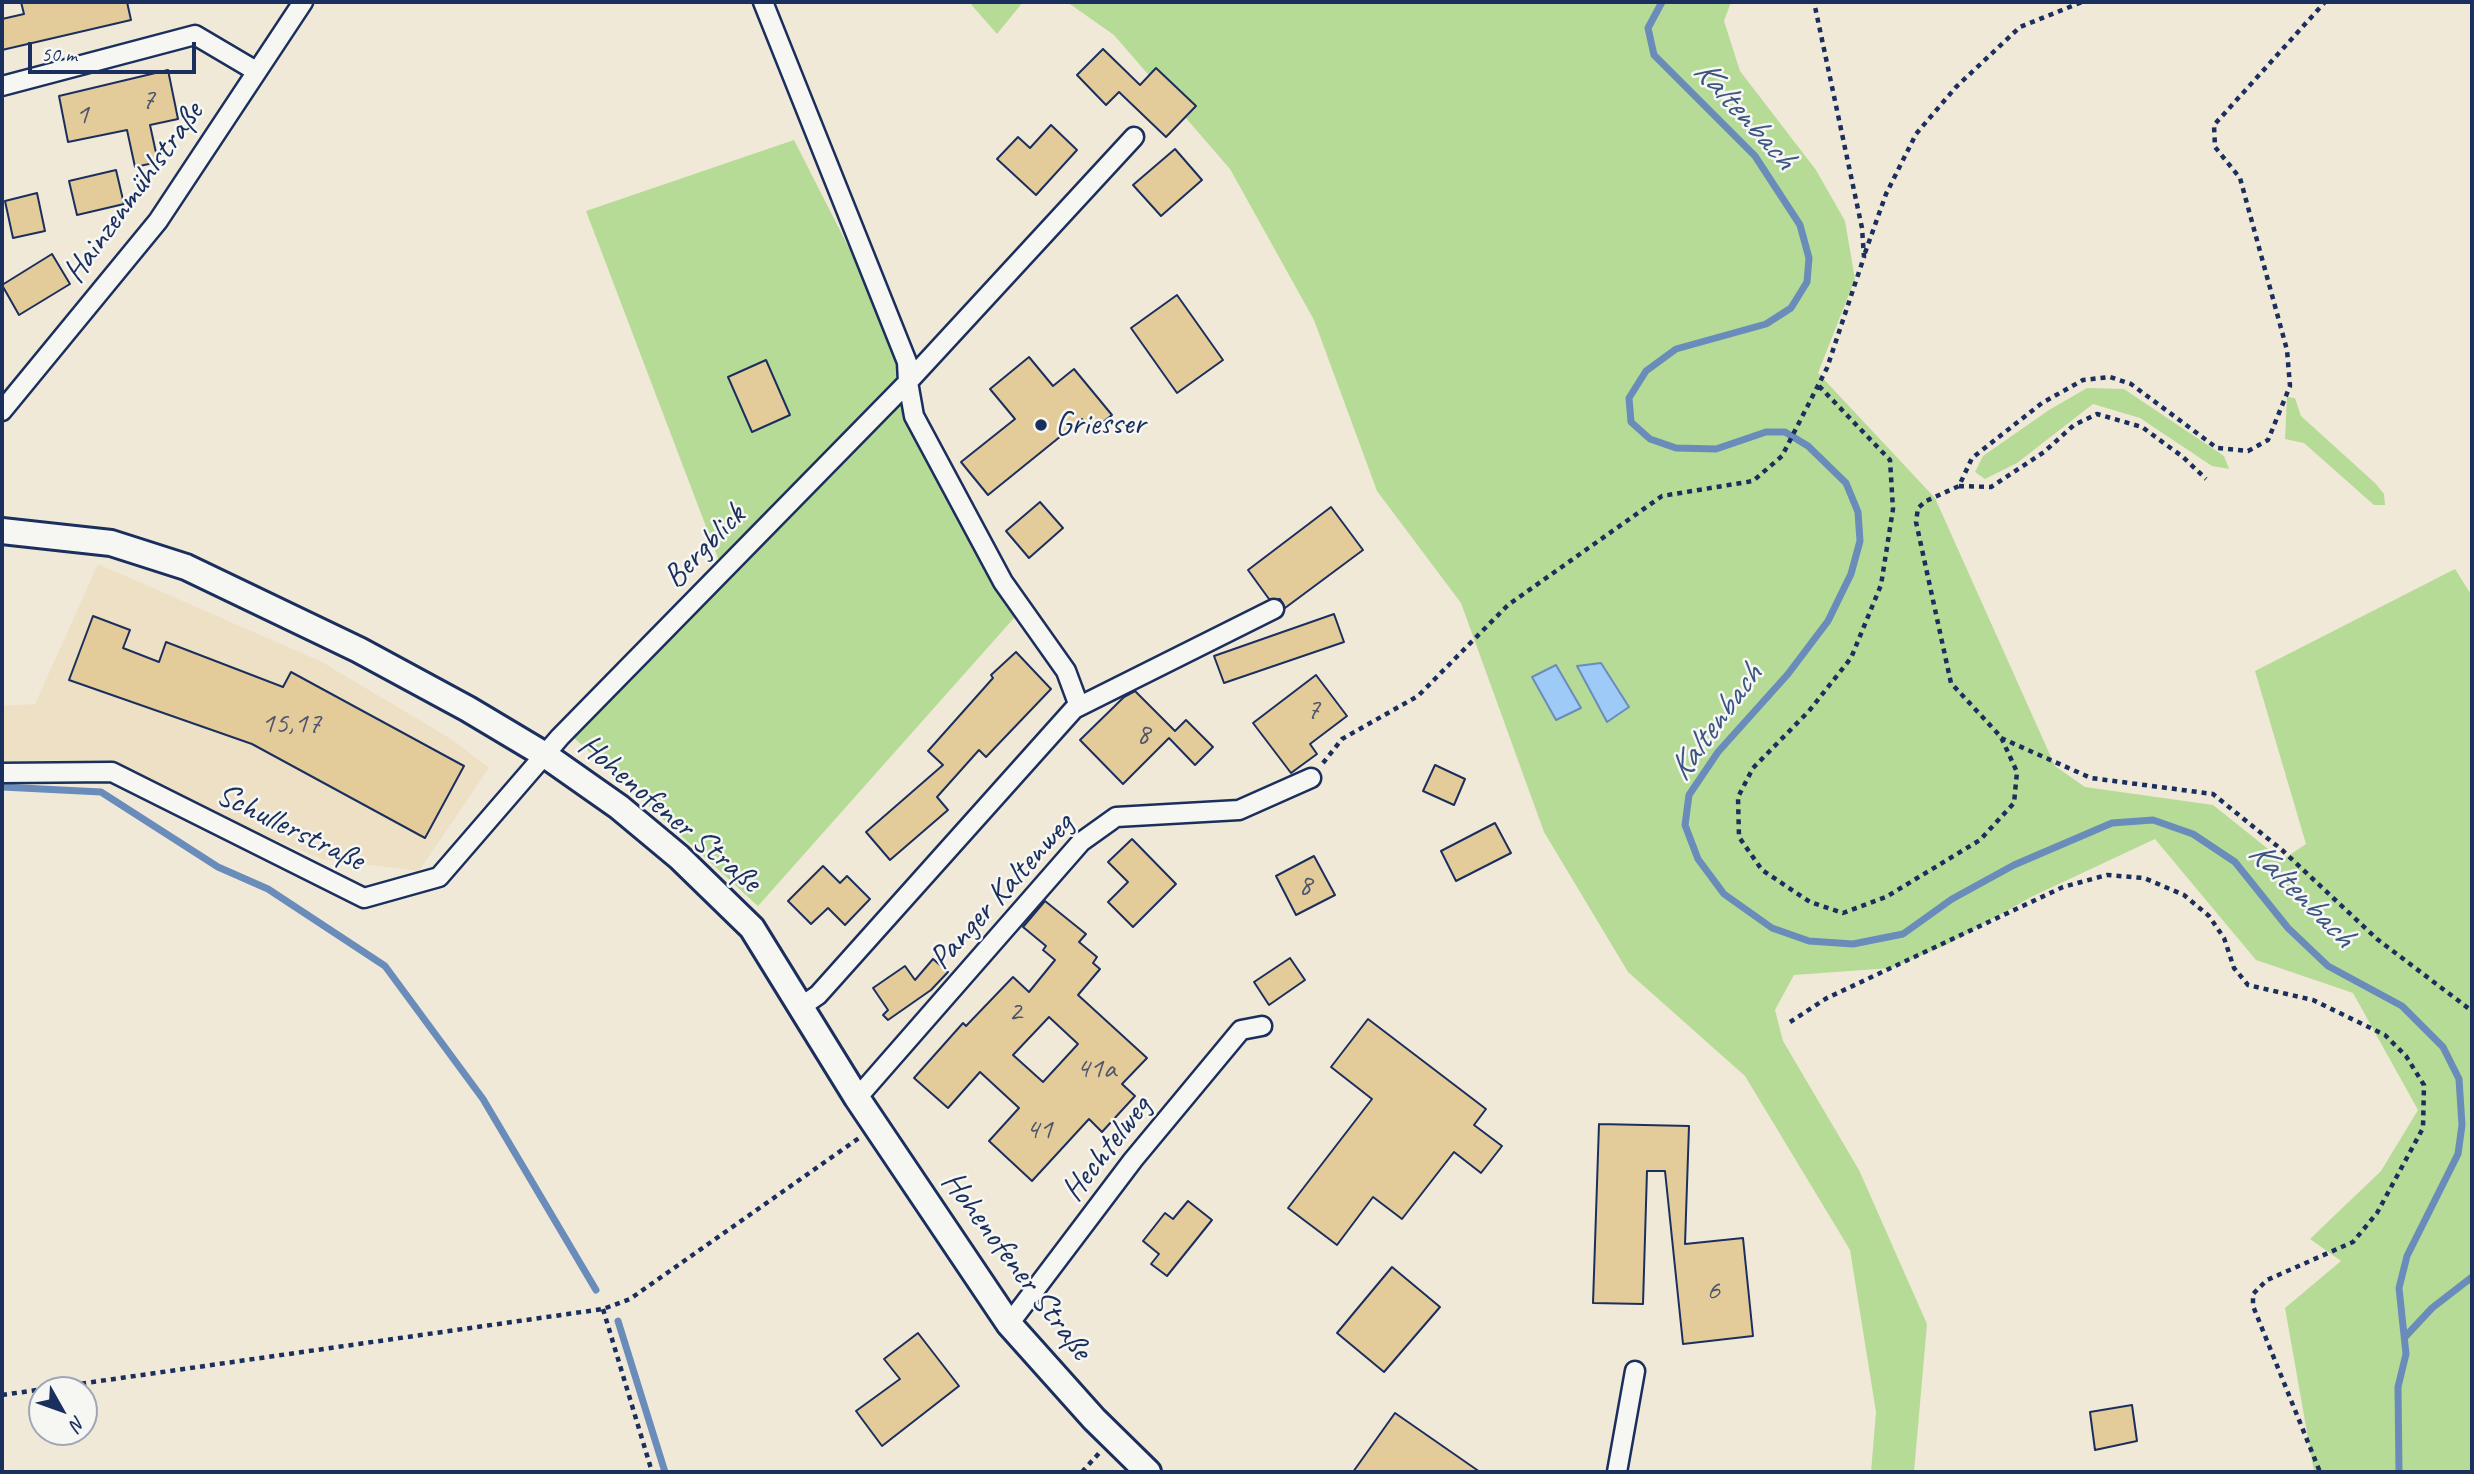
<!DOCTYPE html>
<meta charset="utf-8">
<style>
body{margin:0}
#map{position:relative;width:2474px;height:1474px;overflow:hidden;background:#f1e9d8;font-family:Caveat,sans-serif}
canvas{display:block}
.frame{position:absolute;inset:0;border:4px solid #1b2f5e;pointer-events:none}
.north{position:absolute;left:28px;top:1376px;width:70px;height:70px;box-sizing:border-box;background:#f6f6f2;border:2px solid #9ea6b7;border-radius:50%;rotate:130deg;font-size:19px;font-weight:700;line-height:28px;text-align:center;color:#1b2f5e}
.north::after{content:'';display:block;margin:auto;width:24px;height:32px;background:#1b2f5e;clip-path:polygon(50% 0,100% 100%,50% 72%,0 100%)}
.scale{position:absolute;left:28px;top:42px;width:168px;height:32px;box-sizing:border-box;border:4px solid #1b2f5e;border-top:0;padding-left:9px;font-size:21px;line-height:24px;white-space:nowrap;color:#1b2f5e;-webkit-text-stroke:5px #f6f6f2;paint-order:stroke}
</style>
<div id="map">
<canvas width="2474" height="1474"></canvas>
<div class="frame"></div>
<div class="north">N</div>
<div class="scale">50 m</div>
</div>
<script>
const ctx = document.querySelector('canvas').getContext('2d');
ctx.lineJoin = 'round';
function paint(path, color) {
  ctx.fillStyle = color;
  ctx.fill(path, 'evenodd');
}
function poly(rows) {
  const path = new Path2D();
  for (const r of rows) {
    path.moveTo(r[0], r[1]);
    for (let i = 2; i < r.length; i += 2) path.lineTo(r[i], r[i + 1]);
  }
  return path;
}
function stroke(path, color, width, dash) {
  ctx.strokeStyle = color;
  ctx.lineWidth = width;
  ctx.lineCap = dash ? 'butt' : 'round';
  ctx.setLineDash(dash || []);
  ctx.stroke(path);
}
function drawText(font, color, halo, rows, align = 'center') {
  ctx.font = font + ' Caveat,sans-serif';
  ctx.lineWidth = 5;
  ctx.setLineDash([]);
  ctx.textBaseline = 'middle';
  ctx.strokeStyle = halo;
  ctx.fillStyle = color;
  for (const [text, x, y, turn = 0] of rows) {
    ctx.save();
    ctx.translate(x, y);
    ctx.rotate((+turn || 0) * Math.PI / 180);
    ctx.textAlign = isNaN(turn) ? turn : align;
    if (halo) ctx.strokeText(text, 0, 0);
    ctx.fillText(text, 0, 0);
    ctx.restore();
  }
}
const built = poly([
 [98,564,322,662,453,740,489,768,419,871,322,859,117,775,2,765,2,706,35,704]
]);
const green = poly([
 [969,2,1023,2,997,34],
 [1067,2,1731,2,1724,21,1740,71,1816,170,1845,221,1855,279,1818,373,1935,498,2055,766,2085,787,2213,805,2282,860,2306,844,2255,671,2455,569,2472,596,2472,1472,2314,1472,2285,1308,2341,1261,2310,1239,2381,1171,2418,1110,2353,993,2256,960,2155,839,2033,896,1948,944,1891,968,1794,975,1775,1010,1783,1041,1859,1170,1927,1324,1914,1472,1871,1472,1876,1412,1850,1250,1745,1076,1628,972,1544,832,1461,603,1377,491,1314,320,1230,169,1114,35],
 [794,140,906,360,914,416,1022,609,758,906,561,726,721,566,586,211],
 [2087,388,2124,389,2224,456,2229,469,2212,466,2140,418,2093,404,2017,463,1985,479,1975,472,1983,456,2049,410],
 [2287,397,2295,398,2301,416,2376,484,2384,494,2385,505,2374,505,2304,443,2285,439]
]);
const water = poly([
 [1601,663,1629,707,1607,722,1577,666,1601,663],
 [1556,665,1581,708,1556,720,1532,677,1556,665]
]);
const stream = poly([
 [1662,2,1648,28,1654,55,1755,156,1800,225,1809,258,1807,282,1791,308,1766,324,1676,349,1646,371,1629,398,1631,422,1650,439,1676,448,1716,449,1766,432,1785,432,1808,446,1846,483,1858,512,1860,541,1851,574,1828,621,1788,674,1718,752,1689,795,1685,825,1698,859,1724,894,1772,928,1809,941,1853,944,1903,934,1952,899,2014,865,2112,823,2153,820,2193,834,2235,862,2288,928,2328,966,2402,1006,2443,1047,2459,1079,2462,1125,2458,1154,2407,1256,2399,1288,2406,1354,2398,1387,2399,1472],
 [2,787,101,792,218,867,268,889,385,966,483,1099,596,1290],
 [618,1321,665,1472],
 [2405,1337,2432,1308,2472,1277]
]);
const building = poly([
 [21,2,127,2,131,20,2,50,2,19,24,14,21,2],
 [1103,49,1140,85,1156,68,1196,106,1166,137,1119,92,1106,105,1077,75,1103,49],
 [168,70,178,119,150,125,158,162,135,167,127,130,68,142,59,96,168,70],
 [1051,125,1077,150,1036,195,997,159,1018,137,1030,148,1051,125],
 [1175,149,1202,180,1161,216,1133,185,1175,149],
 [116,170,124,204,77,215,69,181,116,170],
 [37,193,45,231,13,238,5,201,37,193],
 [52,254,70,284,19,315,2,285,52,254],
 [1177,295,1223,360,1177,393,1131,328,1177,295],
 [1029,357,1053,386,1074,369,1112,415,1092,431,1082,419,988,495,961,462,1015,419,990,389,1029,357],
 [766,360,790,415,752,432,728,377,766,360],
 [1040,502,1063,528,1029,558,1006,531,1040,502],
 [1331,507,1363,550,1285,608,1280,599,1269,599,1248,570,1331,507],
 [1334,614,1344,642,1224,683,1214,656,1334,614],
 [93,616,130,630,123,648,159,662,166,642,283,687,291,672,464,766,425,838,252,744,69,680,93,616],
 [1016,652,1051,689,986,757,979,750,937,797,948,810,890,860,866,832,943,765,928,751,993,678,991,675,1016,652],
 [1316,675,1347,716,1310,744,1317,754,1291,773,1253,723,1316,675],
 [1135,691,1175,731,1186,720,1213,747,1195,765,1169,738,1123,784,1080,740,1124,697,1135,691],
 [1435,765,1465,779,1454,805,1423,791,1435,765],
 [1495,823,1511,853,1456,881,1441,851,1495,823],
 [1132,839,1176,884,1133,927,1108,902,1128,882,1108,862,1132,839],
 [1314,856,1335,895,1296,915,1276,876,1314,856],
 [823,866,840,883,847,876,870,899,845,925,828,908,811,924,788,901,823,866],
 [1045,901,1086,934,1079,942,1097,957,1093,963,1100,969,1078,995,1147,1058,1122,1084,1135,1096,1102,1132,1089,1119,1032,1181,989,1141,1019,1108,980,1072,948,1108,914,1078,963,1023,966,1026,1013,977,1029,992,1055,960,1043,950,1046,946,1023,927,1045,901],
 [1049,1017,1078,1044,1043,1082,1013,1055,1049,1017],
 [1290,958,1305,980,1269,1005,1254,982,1290,958],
 [933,959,948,972,931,990,888,1020,883,1015,888,1010,873,988,905,966,915,980,933,959],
 [1368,1019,1486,1109,1474,1125,1502,1146,1481,1173,1454,1152,1402,1219,1373,1197,1337,1245,1288,1208,1372,1099,1331,1067,1368,1019],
 [1599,1124,1689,1126,1685,1244,1743,1238,1753,1336,1683,1344,1665,1171,1647,1171,1643,1304,1593,1303,1599,1124],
 [1188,1201,1212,1220,1167,1276,1151,1264,1159,1254,1143,1241,1165,1213,1173,1219,1188,1201],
 [1392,1267,1440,1307,1384,1372,1337,1333,1392,1267],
 [918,1333,959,1386,882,1446,856,1411,900,1379,884,1359,918,1333],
 [2132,1405,2137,1441,2095,1450,2090,1412,2132,1405],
 [1395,1413,1480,1472,1353,1472,1395,1413]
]);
const path = poly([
 [1865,253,1886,194,1916,134,1956,87,2020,27,2082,2],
 [1819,386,1890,460,1893,509,1881,585,1851,658,1809,711,1753,768,1738,797,1739,837,1762,870,1810,902,1843,913,1886,897,1980,840,2014,803,2017,772,2001,737,1951,683,1916,522,1918,508,1926,501,1959,486,1972,458,2042,403,2083,380,2110,377,2131,384,2217,448,2248,451,2268,440,2290,386,2287,350,2240,178,2215,147,2214,125,2325,2],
 [1959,486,1991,487,2044,452,2074,425,2097,414,2142,427,2183,457,2206,479],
 [2001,738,2091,778,2213,794,2282,850,2377,939,2472,1011],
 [1323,763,1342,739,1418,696,1508,605,1662,496,1753,481,1782,456,1827,368,1864,257,1862,228,1814,2],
 [1790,1022,1827,998,2063,887,2107,875,2144,878,2184,895,2209,916,2224,938,2234,968,2248,985,2313,1000,2385,1035,2406,1056,2424,1085,2423,1128,2377,1213,2353,1242,2267,1280,2253,1294,2253,1306,2320,1472],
 [603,1309,652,1472],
 [2,1395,603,1309,630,1299,859,1138],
 [1082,1472,1100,1452]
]);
const minor = poly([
 [2,86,195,35,256,71],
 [2,411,158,221,303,2],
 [1079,706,1066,671,1003,582,914,416,908,382,1134,137],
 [2,773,112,772,364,898,439,877,560,737,908,382,907,362,763,2],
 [802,1006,818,995,1074,709,1274,609],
 [857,1098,1081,842,1116,817,1239,810,1311,778],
 [1009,1324,1133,1160,1241,1030,1262,1026],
 [1617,1472,1635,1371]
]);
const secondary = poly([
 [2,531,111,543,186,567,359,650,468,709,545,755,619,807,679,857,752,928,857,1098,1009,1324,1094,1419,1148,1472]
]);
const markers = [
 [1041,425,7,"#1b2f5e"]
];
const numberNames = [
 ["7",148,100],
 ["1",82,115],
 ["7",1313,710],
 ["15,17",291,724],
 ["8",1143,735],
 ["8",1305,886],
 ["2",1015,1012],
 ["41a",1096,1069],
 ["41",1039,1130],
 ["6",1713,1291]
];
const streetNames = [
 ["Hainzenmühlstraße",134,193,-54],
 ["Bergblick",705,547,-46],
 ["Hohenofener Straße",669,814,40],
 ["Schullerstraße",290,828,26],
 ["Panger Kaltenweg",1002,892,-48],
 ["Hechtelweg",1107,1149,-52],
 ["Hohenofener Straße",1016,1266,53]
];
const poiNames = [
 ["Griesser",1055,425]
];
const waterNames = [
 ["Kaltenbach",1744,115,48],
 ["Kaltenbach",1716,723,-54],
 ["Kaltenbach",2301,895,45]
];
paint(built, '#ede0c5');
paint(green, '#b6db96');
paint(water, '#9ecaf8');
stroke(water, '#6a8cba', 2);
stroke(stream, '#6a8cba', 7);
paint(building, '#e4cb9a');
stroke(building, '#1b2f5e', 2);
stroke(minor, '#1b2f5e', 23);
stroke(secondary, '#1b2f5e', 30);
stroke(path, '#1b2f5e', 4.5, [5, 5]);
stroke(minor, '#f6f6f2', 18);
stroke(secondary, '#f6f6f2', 24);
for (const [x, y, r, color] of markers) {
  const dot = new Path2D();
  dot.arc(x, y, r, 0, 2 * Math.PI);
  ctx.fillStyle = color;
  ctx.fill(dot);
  stroke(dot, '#f6f6f2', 2.5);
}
drawText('30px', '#4d566d', null, numberNames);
drawText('33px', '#1b2f5e', '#f6f6f2', streetNames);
drawText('33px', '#1b2f5e', '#f6f6f2', poiNames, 'left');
drawText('italic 35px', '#3c5684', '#f6f6f2', waterNames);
</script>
